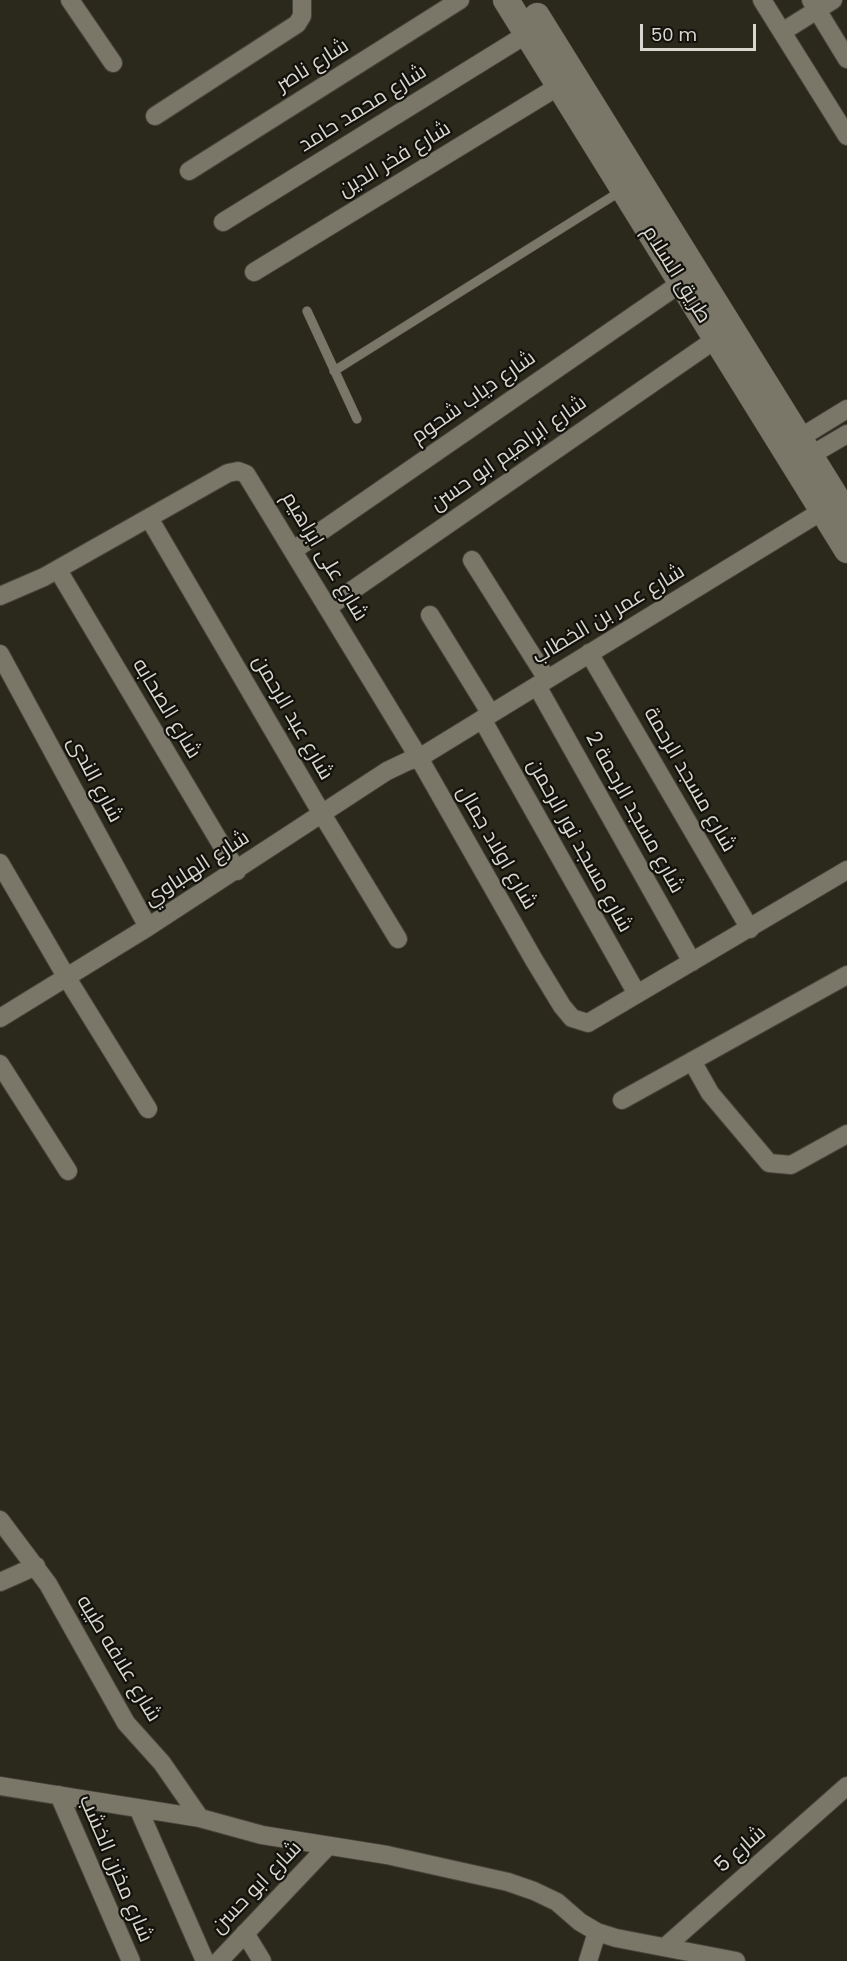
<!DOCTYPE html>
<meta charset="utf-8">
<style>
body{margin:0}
#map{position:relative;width:847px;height:1961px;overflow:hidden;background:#2b281c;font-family:Poppins,sans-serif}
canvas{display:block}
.scale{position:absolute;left:640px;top:24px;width:116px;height:27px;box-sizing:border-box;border:3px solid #d9d8d0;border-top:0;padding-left:8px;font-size:18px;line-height:21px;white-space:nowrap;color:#d9d8d0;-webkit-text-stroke:4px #12110b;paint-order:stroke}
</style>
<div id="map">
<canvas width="847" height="1961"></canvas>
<div class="scale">50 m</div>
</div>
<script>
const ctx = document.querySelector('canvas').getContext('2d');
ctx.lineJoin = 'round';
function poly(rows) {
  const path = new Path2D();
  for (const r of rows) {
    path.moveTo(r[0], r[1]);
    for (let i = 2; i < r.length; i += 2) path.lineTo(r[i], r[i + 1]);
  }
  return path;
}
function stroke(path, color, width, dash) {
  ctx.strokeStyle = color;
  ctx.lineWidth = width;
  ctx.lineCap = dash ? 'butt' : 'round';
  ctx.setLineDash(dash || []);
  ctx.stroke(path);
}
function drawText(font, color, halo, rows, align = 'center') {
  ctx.font = font + ' Poppins,Cairo,sans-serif';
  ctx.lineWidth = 4.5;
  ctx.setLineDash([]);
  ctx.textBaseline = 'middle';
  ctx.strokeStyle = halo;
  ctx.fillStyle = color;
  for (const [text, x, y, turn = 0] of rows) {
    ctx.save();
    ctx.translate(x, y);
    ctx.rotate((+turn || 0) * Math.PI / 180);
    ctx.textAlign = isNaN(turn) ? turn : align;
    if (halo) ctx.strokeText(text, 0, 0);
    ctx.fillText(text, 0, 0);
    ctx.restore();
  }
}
const service = poly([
 [307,311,357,419],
 [334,371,621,191]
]);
const minor = poly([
 [70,0,113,63],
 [762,0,847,136],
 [811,0,847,59],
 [782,32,833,0],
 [155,116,297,24,302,16,302,0],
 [189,171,460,0],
 [223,222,527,34],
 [254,272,559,86],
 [790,444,847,409],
 [801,461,847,434],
 [149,518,322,814,398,939],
 [294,550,681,283],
 [472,560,547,679],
 [58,570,237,871],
 [0,596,44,577,228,473,238,471,246,474,419,758,534,960,562,1006,572,1018,588,1023,847,870],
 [328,607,716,339],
 [430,615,491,714],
 [589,653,750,929],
 [0,654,148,927],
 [537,686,692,962],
 [482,719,637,994],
 [0,863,67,978,148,1109],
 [0,1018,148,927,387,771,408,761,419,758,822,511],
 [692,1061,710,1093,769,1163,791,1165,847,1134],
 [0,1064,68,1171],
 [622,1100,847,975],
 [0,1520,48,1584,126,1723,162,1763,200,1818],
 [0,1582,36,1566],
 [0,1786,200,1818,262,1835,387,1855,508,1882,534,1891,557,1902,580,1922,597,1932,616,1938,736,1961],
 [59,1795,131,1961],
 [138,1808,205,1961],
 [245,1933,262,1961],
 [665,1947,847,1786],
 [219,1961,328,1846],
 [588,1961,597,1932]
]);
const secondary = poly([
 [506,0,847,550],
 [537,16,847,515]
]);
const streetNames = [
 ["شارع ناصر",313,66,-32],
 ["شارع محمد حامد",363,109,-32],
 ["شارع فخر الدين",395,160,-31],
 ["طريق السلام",676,275,58],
 ["شارع دياب شحوم",474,398,-35],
 ["شارع ابراهيم ابو حسن",509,454,-35],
 ["شارع على ابراهيم",324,557,59],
 ["شارع عمر بن الخطاب",609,615,-31],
 ["شارع الصحابه",166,709,59],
 ["شارع عبد الرحمن",292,718,60],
 ["شارع الندى",94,780,62],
 ["شارع مسجد الرحمة",689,780,60],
 ["شارع مسجد الرحمة 2",634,813,61],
 ["شارع مسجد نور الرحمن",579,846,61],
 ["شارع اولاد جمال",496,848,60],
 ["شارع الهلباوي",197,869,-33],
 ["شارع علافه طيبه",118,1659,59],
 ["شارع 5",741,1850,-41],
 ["شارع مخزن الخشب",115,1869,67],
 ["شارع ابو حسن",257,1888,-46]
];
stroke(service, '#46453b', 10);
stroke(minor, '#46453b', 20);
stroke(secondary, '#46453b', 27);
stroke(service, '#7a7769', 9);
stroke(minor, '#7a7769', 18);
stroke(secondary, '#7a7769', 26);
drawText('21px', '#d9d8d0', '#12110b', streetNames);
</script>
